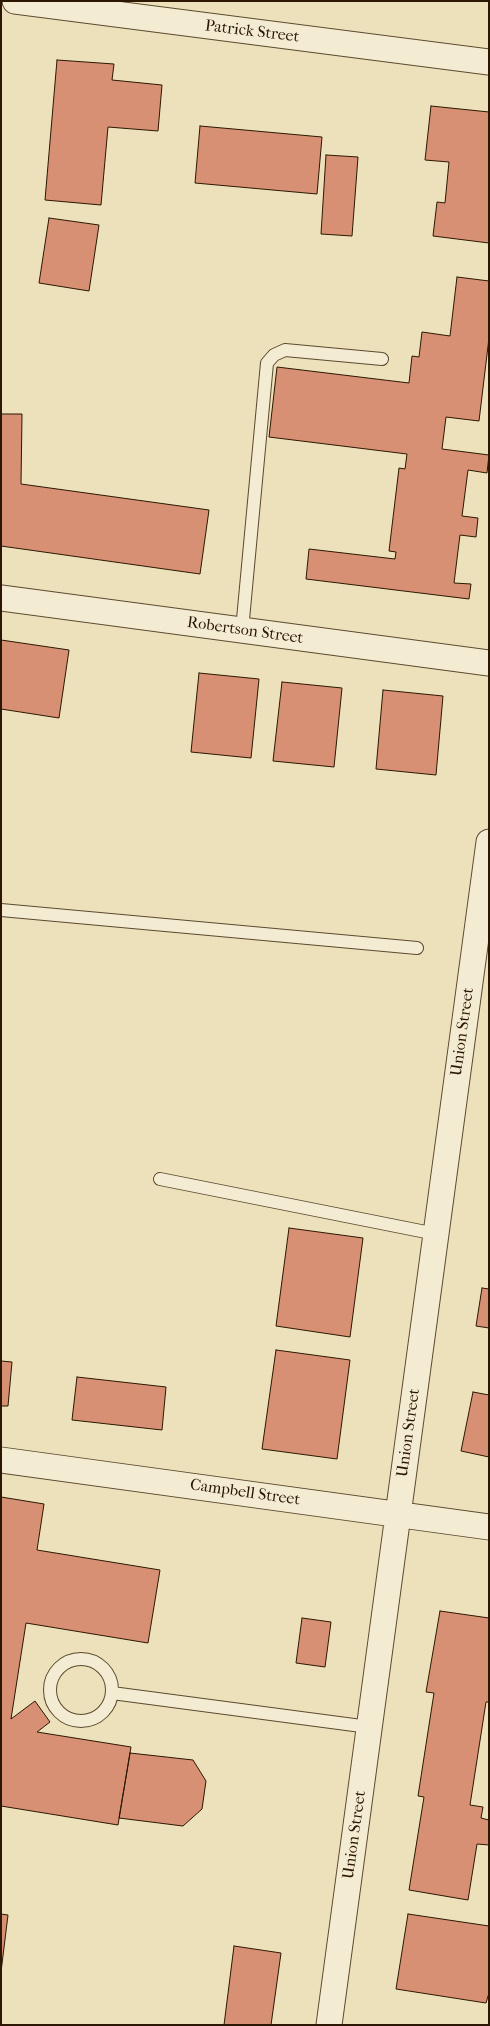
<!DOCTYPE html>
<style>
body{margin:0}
#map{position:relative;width:490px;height:2026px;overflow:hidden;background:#ece1ba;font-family:"IM FELL French Canon",serif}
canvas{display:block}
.frame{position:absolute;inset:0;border:2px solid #2c1702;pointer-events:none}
</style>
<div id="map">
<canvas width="490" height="2026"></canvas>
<div class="frame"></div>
</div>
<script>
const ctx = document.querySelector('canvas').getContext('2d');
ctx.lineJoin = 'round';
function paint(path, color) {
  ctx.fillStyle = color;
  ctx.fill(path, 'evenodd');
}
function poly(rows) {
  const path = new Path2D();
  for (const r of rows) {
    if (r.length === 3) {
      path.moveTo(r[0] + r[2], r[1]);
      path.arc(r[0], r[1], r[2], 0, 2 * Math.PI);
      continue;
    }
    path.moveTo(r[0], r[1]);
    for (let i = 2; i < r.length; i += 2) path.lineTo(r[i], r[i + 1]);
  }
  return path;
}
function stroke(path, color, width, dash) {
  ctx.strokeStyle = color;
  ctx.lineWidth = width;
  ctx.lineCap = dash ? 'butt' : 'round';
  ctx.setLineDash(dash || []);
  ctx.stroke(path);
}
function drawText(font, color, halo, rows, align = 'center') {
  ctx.font = font + ' "IM FELL French Canon",serif';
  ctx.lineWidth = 4.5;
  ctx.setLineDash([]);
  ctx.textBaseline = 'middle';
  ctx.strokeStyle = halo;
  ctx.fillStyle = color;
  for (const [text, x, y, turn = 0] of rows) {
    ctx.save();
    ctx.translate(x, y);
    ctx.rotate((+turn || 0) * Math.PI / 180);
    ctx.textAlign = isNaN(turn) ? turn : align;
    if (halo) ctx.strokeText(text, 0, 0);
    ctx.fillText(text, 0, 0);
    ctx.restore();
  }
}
const building = poly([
 [57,60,114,64,112,80,162,85,158,131,108,127,101,205,45,200,57,60],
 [431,106,489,112,489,243,433,236,437,202,445,203,449,162,425,160,431,106],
 [200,126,322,137,317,194,195,183,200,126],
 [326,155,358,157,352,236,321,234,326,155],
 [49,218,99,225,89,291,39,283,49,218],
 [457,277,489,281,489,338,479,421,446,417,442,449,489,455,487,473,468,470,462,516,478,518,476,537,460,535,454,583,471,584,469,599,306,579,309,549,395,559,396,552,389,551,399,468,405,469,407,454,269,437,277,367,409,383,412,356,419,357,422,332,450,336,457,277],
 [1,414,22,414,21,484,209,510,200,574,1,546,1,414],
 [1,640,69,650,59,718,1,709,1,640],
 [199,673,259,679,251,758,191,752,199,673],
 [282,682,342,688,334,767,273,761,282,682],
 [383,690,443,696,436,775,376,769,383,690],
 [289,1228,363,1238,350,1337,276,1326,289,1228],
 [482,1288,489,1289,489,1328,476,1326,482,1288],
 [276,1350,350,1360,337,1459,262,1449,276,1350],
 [1,1361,12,1362,8,1406,1,1406,1,1361],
 [77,1377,166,1387,162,1430,72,1420,77,1377],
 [473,1392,489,1395,489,1457,461,1451,473,1392],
 [1,1497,44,1504,37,1550,160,1570,148,1643,26,1623,11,1719,35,1701,50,1722,37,1732,131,1747,118,1825,1,1806,1,1497],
 [440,1611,489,1618,489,1702,486,1702,470,1805,483,1807,481,1818,489,1820,489,1845,477,1844,468,1900,409,1890,424,1797,418,1796,434,1693,426,1692,440,1611],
 [302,1618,331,1622,325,1667,296,1663,302,1618],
 [130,1753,193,1760,206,1781,202,1809,183,1826,119,1818,130,1753],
 [1,1914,8,1915,1,1972,1,1914],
 [408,1914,489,1926,489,1993,486,2003,396,1989,408,1914],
 [234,1946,281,1953,271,2025,224,2025,234,1946]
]);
const lane = poly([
 [242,630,267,363,274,355,285,350,382,359],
 [1,910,417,948],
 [160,1179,436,1234],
 [81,1690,31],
 [112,1693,369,1727]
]);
const street = poly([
 [15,1,489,62],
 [1,598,489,663],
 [1,1460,489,1527],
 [329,2025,489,842]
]);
const streetNames = [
 ["Patrick Street",252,32,7],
 ["Robertson Street",245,631,8],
 ["Union Street",463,1032,-82],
 ["Union Street",409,1433,-82],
 ["Campbell Street",245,1493,8],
 ["Union Street",355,1835,-82]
];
paint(building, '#d79073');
stroke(building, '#2c1702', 1);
stroke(lane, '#5c4a30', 14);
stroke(street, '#5c4a30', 27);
stroke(lane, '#f3ecd2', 12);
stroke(street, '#f3ecd2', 25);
drawText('16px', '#2c1702', '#f3ecd2', streetNames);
</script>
